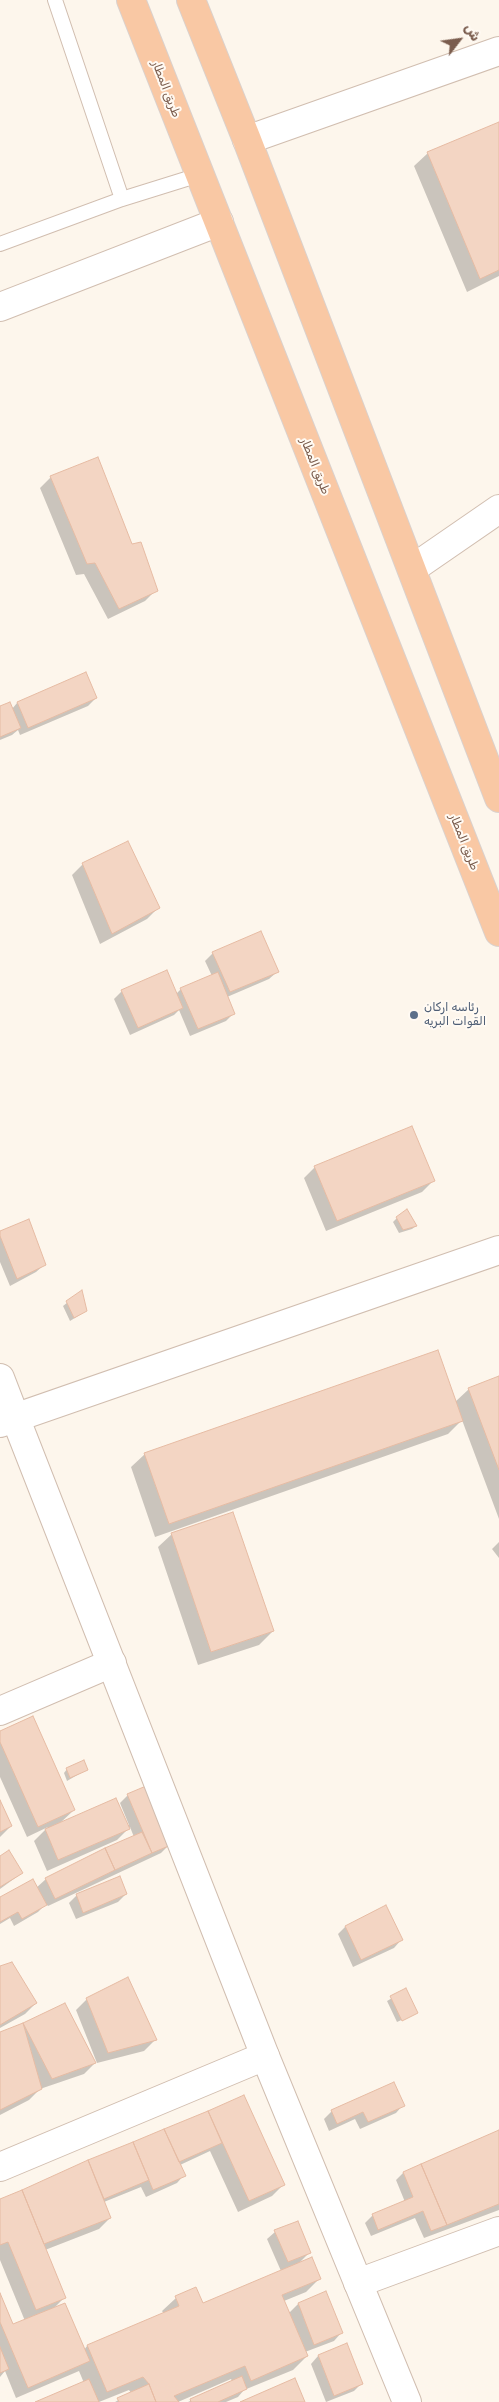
<!DOCTYPE html>
<meta charset="utf-8">
<style>
body{margin:0}
#map{position:relative;width:499px;height:2402px;overflow:hidden;background:#fdf6ec;font-family:Rubik,"Noto Sans Arabic",sans-serif}
canvas{display:block}
.north{position:absolute;left:434px;top:15px;width:50px;height:50px;-webkit-text-stroke:4px #fffaf3;paint-order:stroke;rotate:60deg;font-size:14px;font-weight:700;line-height:20px;text-align:center;color:#7a5c4d}
.north::after{content:'';display:block;margin:auto;width:18px;height:22px;background:#7a5c4d;clip-path:polygon(50% 0,100% 100%,50% 72%,0 100%)}
</style>
<div id="map">
<canvas width="499" height="2402"></canvas>
<div class="north">ش</div>
</div>
<script>
const ctx = document.querySelector('canvas').getContext('2d');
ctx.lineJoin = 'round';
function paint(path, color) {
  ctx.fillStyle = color;
  ctx.fill(path, 'evenodd');
}
function poly(rows) {
  const path = new Path2D();
  for (const r of rows) {
    path.moveTo(r[0], r[1]);
    for (let i = 2; i < r.length; i += 2) path.lineTo(r[i], r[i + 1]);
  }
  return path;
}
function stroke(path, color, width, dash) {
  ctx.strokeStyle = color;
  ctx.lineWidth = width;
  ctx.lineCap = dash ? 'butt' : 'round';
  ctx.setLineDash(dash || []);
  ctx.stroke(path);
}
function drawText(font, color, halo, rows, align = 'center') {
  ctx.font = font + ' Rubik,"Noto Sans Arabic",sans-serif';
  ctx.lineWidth = 4;
  ctx.setLineDash([]);
  ctx.textBaseline = 'middle';
  ctx.strokeStyle = halo;
  ctx.fillStyle = color;
  for (const [text, x, y, turn = 0] of rows) {
    ctx.save();
    ctx.translate(x, y);
    ctx.rotate((+turn || 0) * Math.PI / 180);
    ctx.textAlign = isNaN(turn) ? turn : align;
    if (halo) ctx.strokeText(text, 0, 0);
    ctx.fillText(text, 0, 0);
    ctx.restore();
  }
}
const shadow = poly([
 [499,123,499,276,467,292,414,166,428,153],
 [51,477,156,590,145,601,108,619,84,574,76,575,40,488],
 [85,674,96,698,88,706,20,735,18,730,12,735,0,740,0,707,12,709,17,703],
 [83,864,158,908,147,919,100,944,72,875],
 [213,953,277,972,269,979,227,997,234,1013,226,1021,190,1036,179,1010,174,1015,130,1035,114,999,122,991,176,994,181,989,212,976,205,961],
 [315,1167,433,1181,422,1192,326,1231,304,1178],
 [397,1218,416,1226,412,1229,399,1233,393,1222],
 [0,1232,44,1265,36,1272,10,1286,0,1262],
 [81,1292,86,1311,70,1321,63,1306],
 [499,1377,499,1519,462,1420,448,1434,155,1537,131,1467,145,1454,455,1402,469,1389],
 [172,1534,273,1631,259,1645,198,1665,158,1547],
 [499,1542,499,1558,492,1549],
 [0,1732,74,1810,59,1824,129,1825,120,1803,128,1795,169,1845,161,1853,48,1906,46,1904,38,1912,14,1926,10,1918,0,1924,0,1899,36,1888,46,1879,134,1837,130,1827,117,1840,47,1871,34,1841,48,1827,27,1837,0,1777],
 [67,1769,86,1770,67,1781,64,1773],
 [0,1803,11,1826,0,1837],
 [0,1858,22,1873,0,1889],
 [126,1894,118,1902,76,1919,69,1903,77,1895],
 [386,1907,401,1940,394,1948,353,1967,338,1934,345,1927],
 [0,1968,36,2003,25,2014,0,2028],
 [406,1990,417,2013,397,2022,387,2001],
 [87,1999,155,2040,144,2051,97,2063,76,2010],
 [24,2024,95,2063,84,2074,40,2089,29,2100,0,2115,0,2033],
 [243,2097,283,2185,272,2196,238,2212,210,2151,180,2165,184,2175,177,2183,146,2197,141,2187,104,2202,110,2218,99,2229,45,2250,64,2298,53,2309,84,2350,87,2346,164,2314,162,2311,176,2298,202,2305,281,2271,267,2239,275,2232,309,2253,298,2264,320,2278,306,2292,284,2301,289,2313,298,2304,326,2293,341,2333,334,2341,305,2352,307,2356,293,2370,244,2390,238,2397,226,2402,188,2402,232,2381,231,2379,178,2402,115,2402,131,2393,129,2390,99,2402,38,2402,84,2383,79,2371,16,2398,5,2371,0,2377,0,2296,13,2326,25,2321,0,2260,0,2200],
 [403,2105,396,2113,360,2129,355,2119,329,2131,324,2119,332,2111],
 [499,2131,499,2210,424,2238,415,2218,371,2236,365,2223,373,2215,405,2202,396,2180,403,2173],
 [346,2345,362,2383,354,2391,326,2402,311,2364,318,2356]
]);
const building = poly([
 [499,122,499,270,480,279,427,152,499,122],
 [98,457,132,544,141,542,158,591,119,609,95,563,87,564,50,476,98,457],
 [86,672,97,698,28,728,17,702,86,672],
 [10,702,21,728,0,737,0,706,10,702],
 [128,841,160,908,112,934,82,863,128,841],
 [261,931,279,972,230,992,212,952,261,931],
 [167,970,183,1008,138,1028,121,990,167,970],
 [218,972,235,1014,198,1029,180,988,218,972],
 [412,1126,435,1181,337,1221,314,1166,412,1126],
 [407,1209,417,1226,403,1230,396,1217,407,1209],
 [29,1219,46,1265,17,1279,0,1236,0,1231,29,1219],
 [82,1290,87,1311,74,1318,66,1301,82,1290],
 [438,1350,463,1421,169,1524,144,1453,438,1350],
 [499,1376,499,1470,468,1388,499,1376],
 [233,1512,274,1631,211,1652,171,1533,233,1512],
 [33,1716,75,1810,38,1827,0,1742,0,1731,33,1716],
 [84,1760,88,1770,70,1778,66,1768,84,1760],
 [146,1786,171,1845,152,1853,127,1794,146,1786],
 [116,1798,130,1829,58,1860,45,1829,116,1798],
 [0,1800,12,1826,0,1832,0,1800],
 [142,1832,152,1853,115,1870,105,1848,142,1832],
 [105,1848,115,1870,55,1899,45,1878,105,1848],
 [9,1850,23,1873,0,1887,0,1856,9,1850],
 [120,1876,127,1894,83,1913,76,1894,120,1876],
 [33,1879,47,1905,22,1919,18,1912,0,1922,0,1897,33,1879],
 [386,1905,403,1940,361,1960,345,1926,386,1905],
 [12,1962,37,2003,0,2025,0,1966,12,1962],
 [128,1977,157,2040,108,2053,86,1998,128,1977],
 [406,1988,418,2013,402,2021,390,1996,406,1988],
 [65,2003,96,2063,52,2079,23,2023,65,2003],
 [23,2023,42,2089,0,2110,0,2032,23,2023],
 [394,2082,405,2106,368,2122,363,2112,337,2124,331,2110,394,2082],
 [244,2095,285,2185,249,2201,208,2111,244,2095],
 [208,2111,222,2143,179,2162,164,2129,208,2111],
 [164,2129,186,2176,153,2190,133,2142,164,2129],
 [499,2130,499,2204,447,2225,421,2164,499,2130],
 [133,2142,149,2180,104,2199,88,2160,133,2142],
 [88,2160,111,2218,44,2244,22,2190,88,2160],
 [421,2164,447,2225,431,2231,423,2211,378,2230,372,2214,413,2197,403,2172,421,2164],
 [22,2190,66,2298,36,2310,8,2242,0,2245,0,2199,22,2190],
 [298,2221,311,2253,288,2262,274,2230,298,2221],
 [312,2257,321,2279,282,2295,308,2356,251,2381,245,2366,174,2396,179,2402,156,2402,149,2384,143,2377,107,2392,87,2345,179,2306,175,2296,196,2287,203,2303,312,2257],
 [326,2291,343,2333,314,2345,298,2303,326,2291],
 [0,2293,13,2324,65,2303,90,2361,28,2388,0,2322,0,2293],
 [347,2343,363,2384,334,2396,318,2355,347,2343],
 [0,2347,9,2369,0,2373,0,2347],
 [242,2376,247,2389,218,2402,191,2402,190,2399,242,2376],
 [295,2378,305,2402,240,2402,295,2378],
 [89,2379,99,2402,35,2402,89,2379],
 [149,2384,156,2402,119,2402,117,2398,149,2384]
]);
const service = poly([
 [55,0,122,199],
 [0,244,122,199,199,175]
]);
const minor = poly([
 [247,140,499,51],
 [0,307,219,222],
 [412,569,499,509],
 [0,1378,15,1417],
 [0,1711,112,1663],
 [0,2167,265,2056],
 [358,2283,499,2231]
]);
const tertiary = poly([
 [15,1417,265,2056,407,2402],
 [0,1423,499,1250]
]);
const trunk = poly([
 [131,0,499,932],
 [191,0,247,140,499,798]
]);
const markers = [
 [414,1015,5,"#5c6f8a"]
];
const streetNames = [
 ["طريق المطار",166,89,69],
 ["طريق المطار",315,466,68],
 ["طريق المطار",464,842,68]
];
const serviceNames = [
 ["رئاسه اركان",424,1008],
 ["القوات البريه",424,1022]
];
paint(shadow, '#0003');
paint(building, '#f3d5c3');
stroke(building, '#e6bba3', 1);
stroke(service, '#d1beb0', 16);
stroke(minor, '#d1beb0', 30);
stroke(tertiary, '#d1beb0', 30);
stroke(trunk, '#dad1cd', 30);
stroke(service, '#fff', 14);
stroke(minor, '#fff', 28);
stroke(tertiary, '#fff', 28);
stroke(trunk, '#f9c8a4', 28);
for (const [x, y, r, color] of markers) {
  const dot = new Path2D();
  dot.arc(x, y, r, 0, 2 * Math.PI);
  ctx.fillStyle = color;
  ctx.fill(dot);
  stroke(dot, '#fffaf3', 2);
}
drawText('12px', '#7a5c4d', '#fffaf3', streetNames);
drawText('12px', '#4e5e75', '#fffaf3', serviceNames, 'left');
</script>
